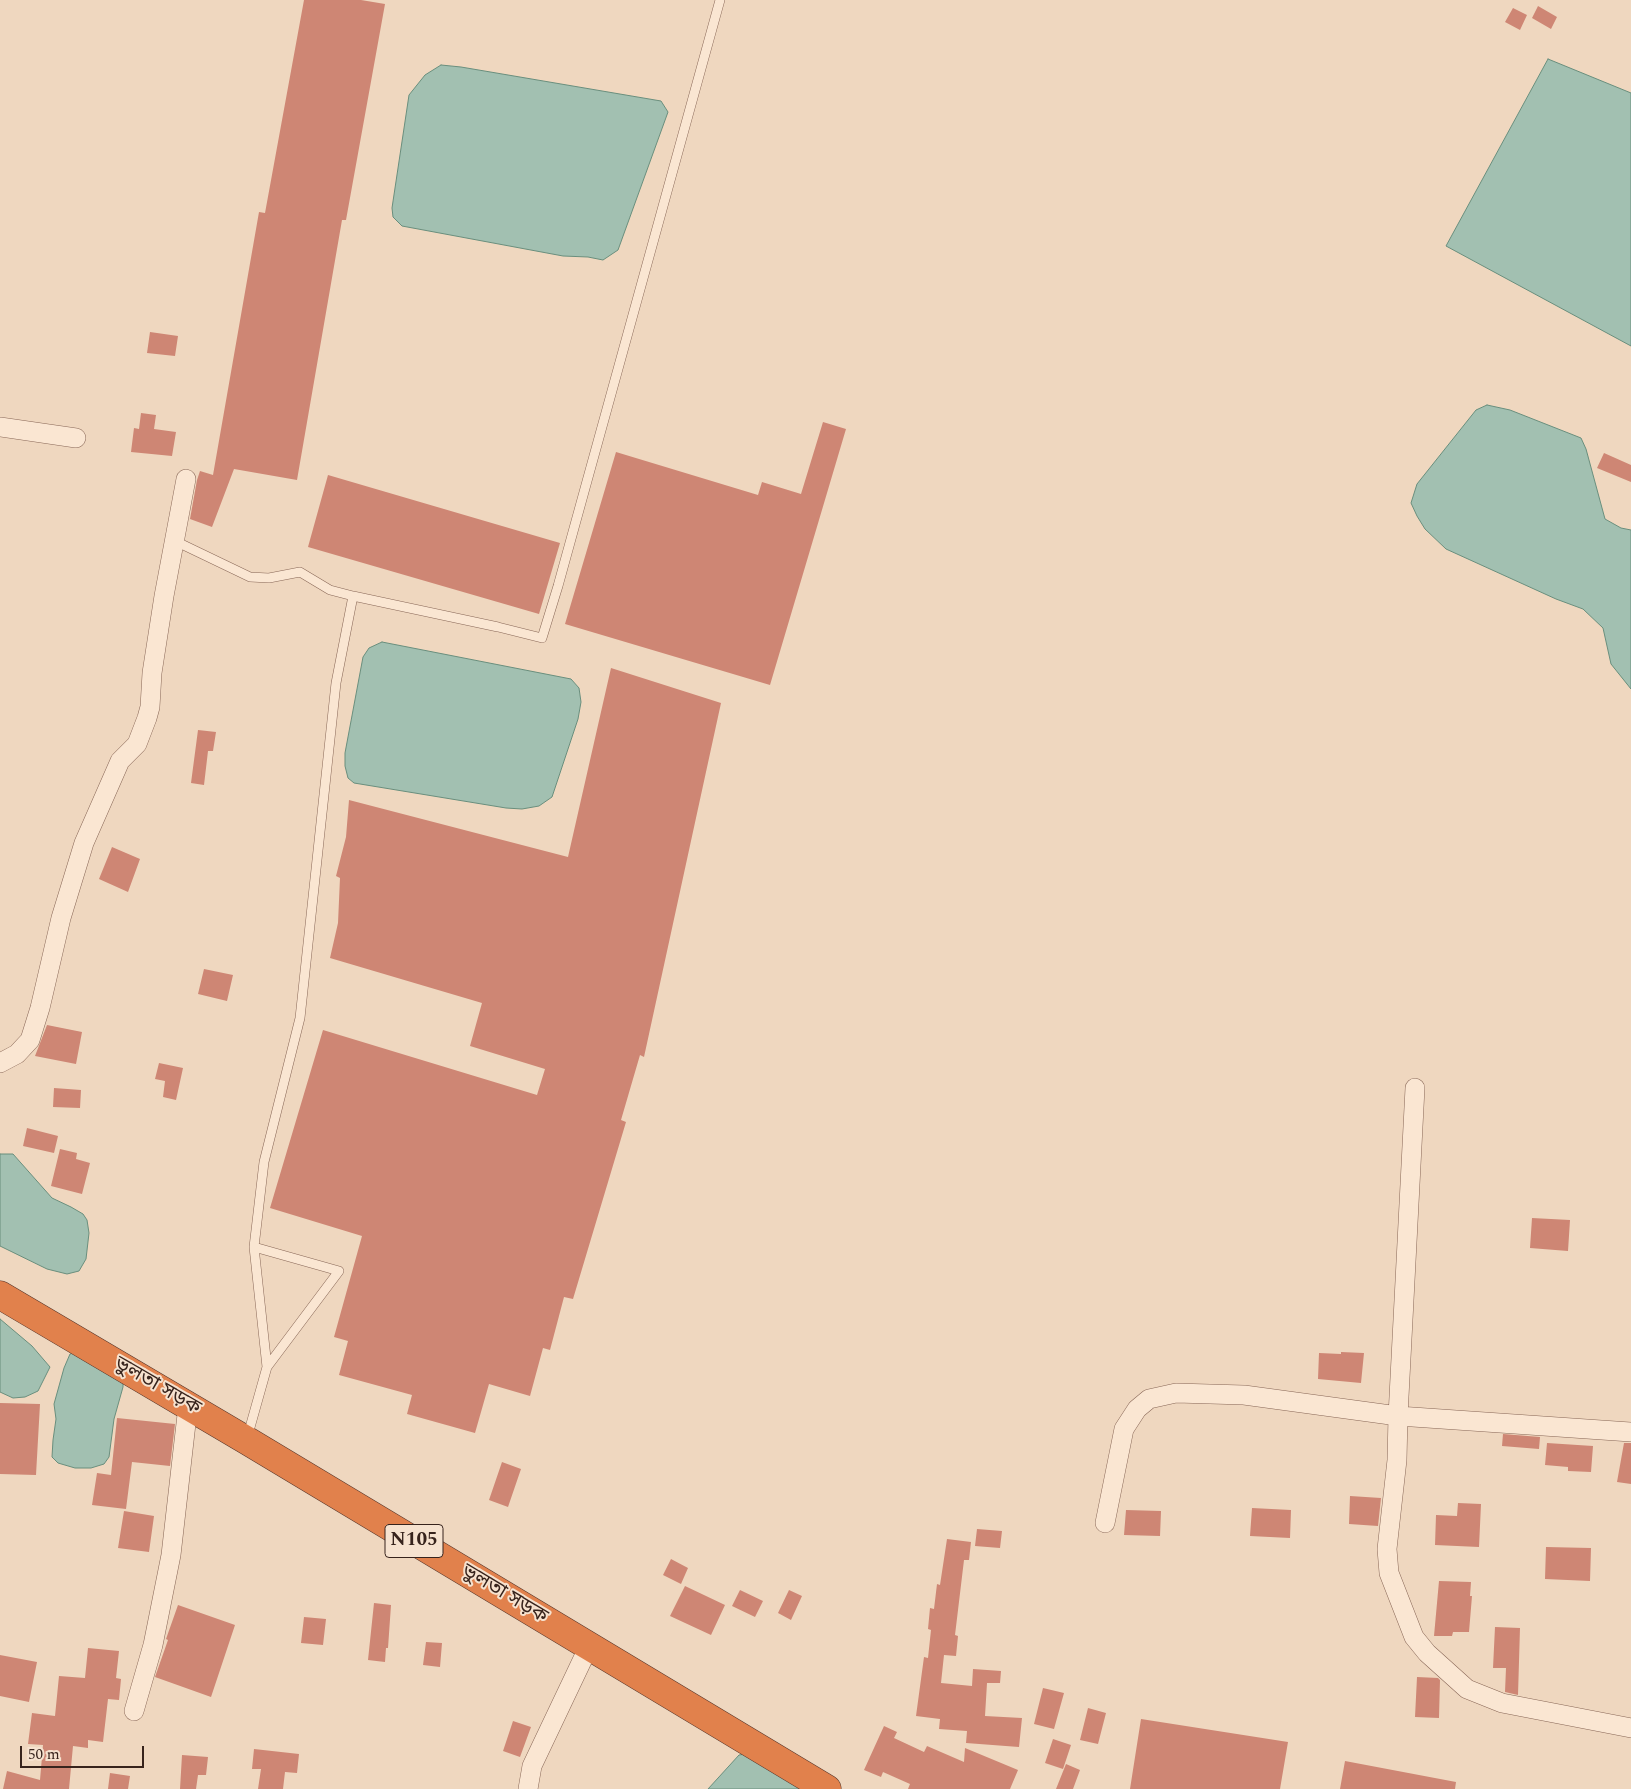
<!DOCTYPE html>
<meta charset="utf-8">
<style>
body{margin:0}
#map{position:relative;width:1631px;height:1789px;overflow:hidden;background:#efd7bf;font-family:Spectral,serif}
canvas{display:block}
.scale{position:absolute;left:20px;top:1746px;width:124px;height:22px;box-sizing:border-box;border:2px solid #37231c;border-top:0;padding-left:6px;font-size:15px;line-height:18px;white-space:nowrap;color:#37231c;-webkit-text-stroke:4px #f6e2cf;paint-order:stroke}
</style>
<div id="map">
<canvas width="1631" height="1789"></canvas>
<div class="scale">50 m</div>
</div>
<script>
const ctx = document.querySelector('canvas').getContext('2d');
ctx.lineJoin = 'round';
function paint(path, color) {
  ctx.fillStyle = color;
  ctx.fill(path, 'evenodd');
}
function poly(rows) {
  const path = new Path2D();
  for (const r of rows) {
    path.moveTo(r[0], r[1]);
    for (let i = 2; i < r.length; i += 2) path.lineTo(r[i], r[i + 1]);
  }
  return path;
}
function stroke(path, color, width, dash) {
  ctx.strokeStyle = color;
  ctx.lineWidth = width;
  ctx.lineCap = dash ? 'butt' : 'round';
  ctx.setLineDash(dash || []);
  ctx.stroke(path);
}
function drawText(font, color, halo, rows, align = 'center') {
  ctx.font = font + ' Spectral,"Noto Sans Bengali",serif';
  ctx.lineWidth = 4;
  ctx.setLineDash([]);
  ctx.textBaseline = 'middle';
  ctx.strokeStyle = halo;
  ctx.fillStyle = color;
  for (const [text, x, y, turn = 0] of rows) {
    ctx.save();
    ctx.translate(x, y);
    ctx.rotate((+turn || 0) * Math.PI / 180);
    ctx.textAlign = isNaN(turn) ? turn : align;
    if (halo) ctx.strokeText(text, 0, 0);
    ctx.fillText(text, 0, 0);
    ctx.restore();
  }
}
const water = poly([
 [1548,59,1631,93,1631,346,1446,246,1548,59],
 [441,65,461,67,661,101,668,112,618,250,603,260,588,257,563,256,402,226,393,217,392,208,409,95,425,75,441,65],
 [1487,405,1510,410,1581,438,1586,449,1605,519,1621,528,1631,530,1631,689,1611,664,1603,628,1583,609,1556,599,1446,549,1425,529,1417,516,1411,503,1417,484,1476,410,1487,405],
 [382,642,571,679,579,688,581,702,578,719,552,797,539,806,522,809,506,808,354,783,348,778,345,766,345,753,363,657,369,648,382,642],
 [0,1154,13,1154,52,1198,71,1207,83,1214,87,1220,89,1233,86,1259,79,1271,67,1274,47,1269,0,1246,0,1154],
 [0,1319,32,1346,50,1367,38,1391,25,1397,13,1398,0,1392,0,1319],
 [76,1352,123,1381,123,1387,114,1419,109,1457,104,1464,91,1468,75,1468,58,1463,52,1457,53,1440,56,1419,54,1404,64,1368,70,1354,76,1352],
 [751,1753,803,1789,708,1789,739,1755,751,1753]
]);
const building = poly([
 [304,0,361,0,385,4,346,220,342,220,297,480,234,469,212,527,190,519,197,480,200,471,213,475,259,212,265,213],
 [1538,6,1557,17,1551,29,1532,18],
 [1513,8,1527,15,1520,30,1505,22],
 [150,332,178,336,175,356,147,353],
 [141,413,156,415,154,429,176,432,172,456,131,452,134,428,139,429],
 [823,422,846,429,770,685,565,624,616,452,758,495,762,482,801,494],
 [1604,453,1631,465,1631,482,1597,468],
 [328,475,560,543,539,614,308,547],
 [611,668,721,703,644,1057,640,1055,621,1120,626,1122,573,1299,564,1297,550,1350,543,1348,530,1396,489,1384,475,1433,407,1414,412,1395,339,1375,348,1341,334,1337,362,1236,270,1208,323,1030,537,1095,545,1069,470,1046,482,1003,330,958,338,923,340,878,336,876,346,837,349,800,568,857],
 [198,730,216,732,213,751,208,751,204,785,191,783],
 [112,847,140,859,128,892,99,879],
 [204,969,233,975,227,1001,198,994],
 [47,1025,82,1032,76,1064,35,1056],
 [159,1063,183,1068,176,1100,163,1097,165,1081,155,1079],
 [54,1088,81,1090,80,1108,53,1107],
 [27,1128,58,1136,54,1153,23,1146],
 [60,1149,77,1153,76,1159,90,1163,82,1194,51,1186],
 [1532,1218,1570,1220,1568,1251,1530,1248],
 [1341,1352,1364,1353,1361,1383,1318,1379,1319,1353,1341,1354],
 [0,1403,40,1404,36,1475,0,1474],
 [117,1418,175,1424,170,1466,132,1462,126,1509,92,1505,97,1473,111,1475],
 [1503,1434,1540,1437,1539,1449,1502,1446],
 [1547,1443,1593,1446,1591,1472,1568,1471,1568,1467,1545,1465],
 [1624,1443,1631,1443,1631,1484,1617,1482],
 [502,1462,521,1469,508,1507,489,1500],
 [1350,1496,1381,1498,1378,1526,1349,1524],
 [1458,1503,1481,1504,1479,1547,1435,1545,1436,1515,1457,1516],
 [1252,1508,1291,1510,1290,1538,1250,1536],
 [1126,1510,1161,1511,1160,1536,1124,1535],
 [124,1511,154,1516,149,1552,118,1548],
 [977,1529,1002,1531,1000,1548,975,1546],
 [947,1539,971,1542,969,1560,964,1560,955,1635,958,1636,956,1656,944,1655,941,1683,972,1686,973,1669,1001,1671,1000,1683,987,1683,985,1716,1022,1718,1019,1747,966,1743,967,1731,939,1729,940,1719,916,1716,924,1657,928,1658,931,1630,928,1629,930,1608,934,1609,937,1584,940,1585],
 [1546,1547,1591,1548,1590,1581,1545,1579],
 [671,1559,688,1568,681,1584,663,1575],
 [1439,1581,1471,1582,1470,1596,1472,1596,1469,1632,1453,1632,1452,1636,1434,1636],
 [685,1586,725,1605,711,1635,670,1616],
 [740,1590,763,1601,755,1617,732,1606],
 [789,1590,802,1596,791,1620,778,1613],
 [374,1603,391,1605,388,1648,386,1648,385,1662,368,1660],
 [178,1605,235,1625,211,1697,155,1677,168,1640,166,1639],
 [304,1617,326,1619,323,1645,301,1643],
 [1495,1627,1520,1628,1518,1695,1505,1692,1506,1668,1493,1668],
 [426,1642,442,1643,440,1667,423,1665],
 [88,1648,119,1651,116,1678,121,1679,119,1700,108,1699,103,1742,88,1740,88,1748,73,1746,69,1789,3,1789,7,1771,40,1780,43,1745,28,1744,32,1713,55,1716,59,1676,85,1678],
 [0,1655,37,1662,29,1702,0,1696],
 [1417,1677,1438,1678,1440,1680,1439,1718,1415,1717],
 [1043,1688,1064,1693,1054,1729,1034,1724],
 [1088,1708,1106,1713,1098,1744,1080,1740],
 [1141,1719,1288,1742,1280,1789,1130,1789],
 [513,1721,531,1727,520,1757,503,1751],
 [884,1726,897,1732,894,1738,924,1752,927,1746,964,1762,965,1748,1018,1770,1010,1789,908,1789,910,1784,883,1772,881,1777,864,1770],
 [1053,1739,1071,1745,1063,1769,1045,1763],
 [254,1749,299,1754,297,1773,285,1772,283,1789,258,1789,261,1769,252,1769],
 [182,1755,208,1757,206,1775,198,1775,196,1789,180,1789],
 [1345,1761,1456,1782,1455,1789,1340,1789],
 [1066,1764,1080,1770,1073,1789,1056,1789],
 [110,1773,130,1776,128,1789,108,1789]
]);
const lane = poly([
 [175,541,250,577,269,578,300,572,330,590,353,596,336,683,300,1018,264,1162,254,1247,267,1367],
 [353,596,498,627,542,638,558,586,720,0],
 [247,1438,267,1367,339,1271,254,1247]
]);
const street = poly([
 [0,427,76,438],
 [0,1063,17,1054,30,1040,40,1008,61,918,84,843,120,761,137,744,147,718,150,707,152,673,164,596,186,479],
 [1415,1088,1398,1416,1631,1432],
 [1105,1523,1124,1429,1137,1409,1149,1399,1176,1393,1244,1395,1398,1416,1397,1460,1387,1549,1389,1573,1414,1637,1427,1653,1467,1689,1502,1703,1631,1728],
 [134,1711,153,1645,171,1555,188,1406],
 [528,1789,532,1766,589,1646]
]);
const highway = poly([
 [0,1295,246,1440,827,1789]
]);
const shields = [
 [414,1541,58]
];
const shieldNames = [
 ["N105",414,1541]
];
const streetNames = [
 ["ভুলতা সড়ক",157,1387,30],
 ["ভুলতা সড়ক",504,1595,31]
];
paint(water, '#a2c0b1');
stroke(water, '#698e7d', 1);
paint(building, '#ce8674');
stroke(lane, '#886757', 10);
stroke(street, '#886757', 20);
stroke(highway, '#55362c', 29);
stroke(lane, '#fae6d2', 9);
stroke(street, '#fae6d2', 19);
stroke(highway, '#e1814c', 28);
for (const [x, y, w] of shields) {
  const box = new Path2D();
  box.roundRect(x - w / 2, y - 16.5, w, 33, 4);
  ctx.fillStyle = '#f6e2cf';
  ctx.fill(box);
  stroke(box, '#37231c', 1);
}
drawText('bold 19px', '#37231c', null, shieldNames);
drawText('20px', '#37231c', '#f6e2cf', streetNames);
</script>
